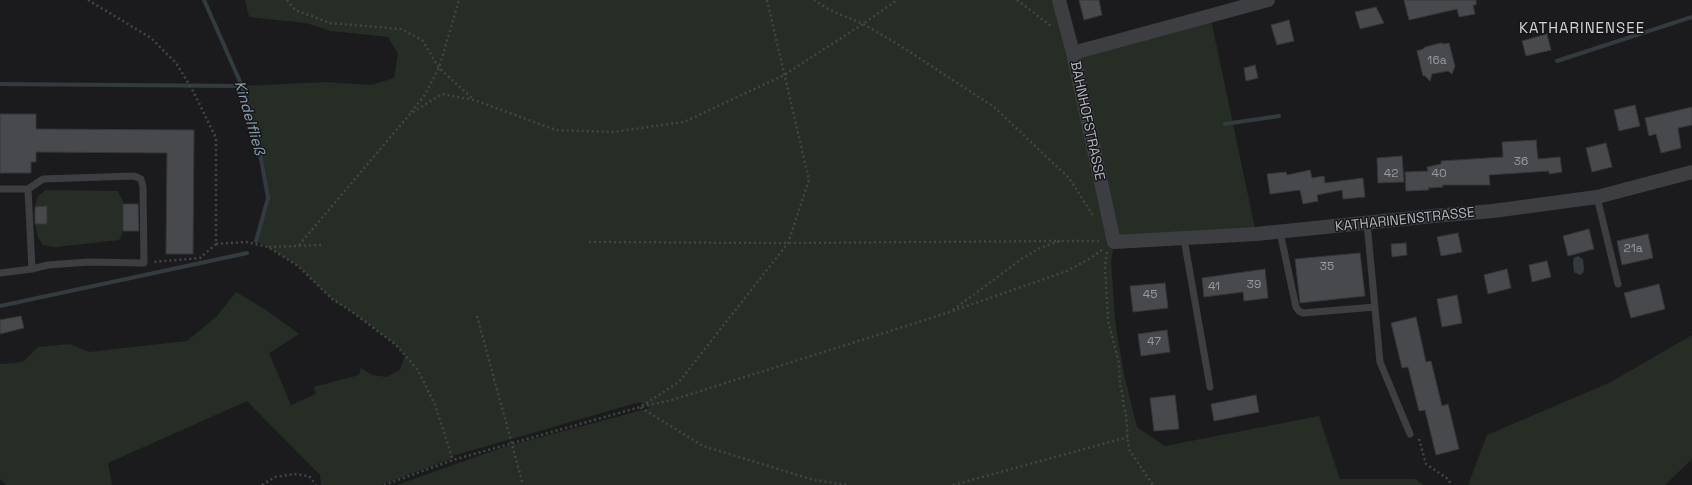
<!DOCTYPE html>
<meta charset="utf-8">
<style>
body{margin:0}
canvas{display:block;background:#1b1b1d}
</style>
<canvas width="1692" height="485"></canvas>
<script>
const ctx = document.querySelector('canvas').getContext('2d');
ctx.lineJoin = 'round';
function paint(path, color) {
  ctx.fillStyle = color;
  ctx.fill(path, 'evenodd');
}
function poly(rows) {
  const path = new Path2D();
  for (const r of rows) {
    path.moveTo(r[0], r[1]);
    for (let i = 2; i < r.length; i += 2) path.lineTo(r[i], r[i + 1]);
  }
  return path;
}
function stroke(path, color, width, dash) {
  ctx.strokeStyle = color;
  ctx.lineWidth = width;
  ctx.lineCap = dash ? 'butt' : 'round';
  ctx.setLineDash(dash || []);
  ctx.stroke(path);
}
function drawText(font, color, halo, rows, align = 'center') {
  ctx.font = font + ' "Space Grotesk",sans-serif';
  ctx.lineWidth = 3;
  ctx.setLineDash([]);
  ctx.textBaseline = 'middle';
  ctx.strokeStyle = halo;
  ctx.fillStyle = color;
  for (const [text, x, y, turn = 0] of rows) {
    ctx.save();
    ctx.translate(x, y);
    ctx.rotate((+turn || 0) * Math.PI / 180);
    ctx.textAlign = isNaN(turn) ? turn : align;
    if (halo) ctx.strokeText(text, 0, 0);
    ctx.fillText(text, 0, 0);
    ctx.restore();
  }
}
const green = poly([
 [245,0,1060,0,1073,53,1210,15,1256,233,1114,244,1111,261,1115,320,1123,370,1137,427,1165,446,1319,416,1340,479,1415,479,1424,485,397,485,507,446,650,408,640,402,452,456,451,459,380,485,321,485,320,475,247,401,108,463,112,485,6,485,0,479,0,364,23,362,38,347,70,344,89,352,187,341,217,316,236,292,266,310,299,334,269,353,291,405,316,394,314,387,359,375,361,368,372,375,387,377,400,370,405,355,395,344,351,311,332,299,298,266,268,247,256,241,268,198,258,142,242,86,326,82,371,85,394,78,398,54,388,37,331,31,306,23,249,17],
 [46,190,118,191,123,201,123,231,119,240,55,247,43,245,38,237,35,224,47,223,46,206,35,207,38,196],
 [1692,335,1692,459,1665,485,1468,485,1487,435,1611,382]
]);
const water = poly([
 [1578,256,1583,259,1584,270,1583,273,1580,275,1574,272,1573,262,1574,258]
]);
const stream = poly([
 [204,0,242,86,258,142,268,198,256,241],
 [1557,61,1692,17],
 [0,84,242,86],
 [1225,124,1279,116],
 [0,306,247,253]
]);
const building = poly([
 [1079,0,1099,0,1102,15,1084,20,1079,0],
 [1404,0,1476,0,1476,5,1473,5,1475,14,1459,17,1457,9,1409,20,1404,0],
 [1376,7,1384,23,1360,29,1355,12,1376,7],
 [1289,20,1294,41,1277,45,1271,25,1289,20],
 [1547,34,1551,50,1526,56,1522,41,1547,34],
 [1441,43,1444,44,1449,43,1455,66,1452,74,1448,71,1432,74,1430,81,1425,76,1423,76,1417,51,1423,49,1425,47,1441,43],
 [1255,65,1258,78,1246,81,1244,68,1255,65],
 [1635,105,1640,126,1619,131,1614,110,1635,105],
 [1692,107,1692,125,1678,128,1681,148,1661,153,1656,134,1649,136,1645,118,1692,107],
 [0,114,36,114,36,129,194,130,193,254,166,254,167,153,36,152,36,162,31,162,31,173,0,173,0,114],
 [1536,140,1538,159,1560,157,1562,172,1549,174,1549,171,1489,175,1490,185,1443,185,1443,187,1428,188,1429,190,1406,191,1405,172,1428,171,1427,167,1441,164,1441,161,1503,157,1502,142,1536,140],
 [1606,143,1612,167,1592,172,1586,148,1606,143],
 [1402,156,1404,182,1378,183,1377,158,1402,156],
 [1310,170,1312,178,1324,176,1325,183,1363,178,1365,197,1343,199,1342,190,1317,195,1318,201,1303,204,1300,190,1270,194,1267,174,1286,172,1287,175,1310,170],
 [123,204,138,204,139,231,123,231,123,204],
 [47,206,47,224,35,224,35,207,47,206],
 [1589,229,1594,249,1568,256,1563,236,1589,229],
 [1458,233,1462,252,1441,256,1437,237,1458,233],
 [1648,234,1653,258,1622,265,1617,241,1648,234],
 [1406,243,1407,255,1392,257,1391,244,1406,243],
 [1360,253,1365,296,1300,303,1295,259,1360,253],
 [1547,261,1551,277,1532,282,1529,265,1547,261],
 [1265,269,1268,298,1244,301,1243,292,1204,297,1202,278,1265,269],
 [1507,269,1511,288,1488,294,1484,275,1507,269],
 [1165,283,1168,308,1133,312,1130,286,1165,283],
 [1659,284,1665,309,1631,318,1624,293,1659,284],
 [1457,295,1462,323,1442,327,1437,299,1457,295],
 [21,316,24,328,0,334,0,320,21,316],
 [1416,317,1426,362,1431,361,1442,406,1448,404,1459,449,1436,455,1425,410,1419,411,1408,367,1402,368,1391,323,1416,317],
 [1167,330,1170,352,1141,356,1138,334,1167,330],
 [1175,395,1179,429,1154,431,1150,398,1175,395],
 [1256,395,1259,412,1214,421,1211,404,1256,395]
]);
const path = poly([
 [88,0,151,38,176,63,193,91,216,138,216,244,200,258,153,262],
 [287,0,295,10,330,23,401,29,422,40,439,68,473,99],
 [767,0,809,180,788,243,679,382,640,407,703,446,814,480,848,485],
 [814,0,830,10,863,24,896,43,994,107,1069,178,1094,217],
 [1017,0,1051,26],
 [411,112,424,96,439,68,459,0],
 [589,242,788,243,1060,241],
 [216,244,246,242,268,247,298,266,332,299,351,311,395,344,417,369,424,382,435,405,453,460],
 [299,245,410,114,442,94,474,100,556,130,613,132,684,122,784,75,863,24,897,0],
 [269,247,322,245],
 [1107,252,1105,266,1108,321,1119,363,1120,385,1123,397,1123,404,1126,414,1128,443,1130,451,1153,485],
 [953,310,1023,258,1040,248,1060,241,1101,241],
 [477,316,523,485],
 [1419,439,1426,464,1448,479,1451,485],
 [262,485,275,477,294,474,309,476,316,485],
 [384,485,453,460,640,407,672,400,950,312,1067,271,1091,258,1103,249],
 [953,485,1128,437]
]);
const lane = poly([
 [0,189,28,189,43,179,134,176,141,179,143,187,144,263,88,262,48,265,32,269,0,273],
 [28,189,32,269],
 [1597,197,1618,284],
 [1367,223,1380,362,1410,434],
 [1280,232,1296,307,1299,311,1303,313,1375,307],
 [1184,239,1210,387]
]);
const street = poly([
 [1059,0,1073,53,1114,242,1256,234,1433,216,1493,211,1597,197,1692,172],
 [1073,53,1268,0]
]);
const numberNames = [
 ["16a",1437,61],
 ["36",1521,162],
 ["42",1391,174],
 ["40",1439,174],
 ["21a",1633,249],
 ["35",1327,267],
 ["39",1254,285],
 ["41",1214,287],
 ["45",1150,295],
 ["47",1154,342]
];
const streetNames = [
 ["BAHNHOFSTRASSE",1087,121,78],
 ["KATHARINENSTRASSE",1405,220,-6]
];
const neighbourhoodNames = [
 ["KATHARINENSEE",1582,29]
];
const waterNames = [
 ["Kindelfließ",249,118,74]
];
paint(green, '#252d25');
paint(water, '#323b40');
stroke(stream, '#323b40', 4);
paint(building, '#48494d');
stroke(building, '#353639', 1);
stroke(path, '#424548', 2.5, [2, 3]);
stroke(lane, '#3c3e42', 7);
stroke(street, '#3c3e42', 14);
drawText('12px', '#9599a0', null, numberNames);
drawText('14px', '#afb4bb', '#161618', streetNames);
ctx.letterSpacing = '1px';
drawText('15px', '#cfd2d7', '#161618', neighbourhoodNames);
ctx.letterSpacing = '0px';
drawText('italic 15px', '#8aa4b2', '#161618', waterNames);
</script>
